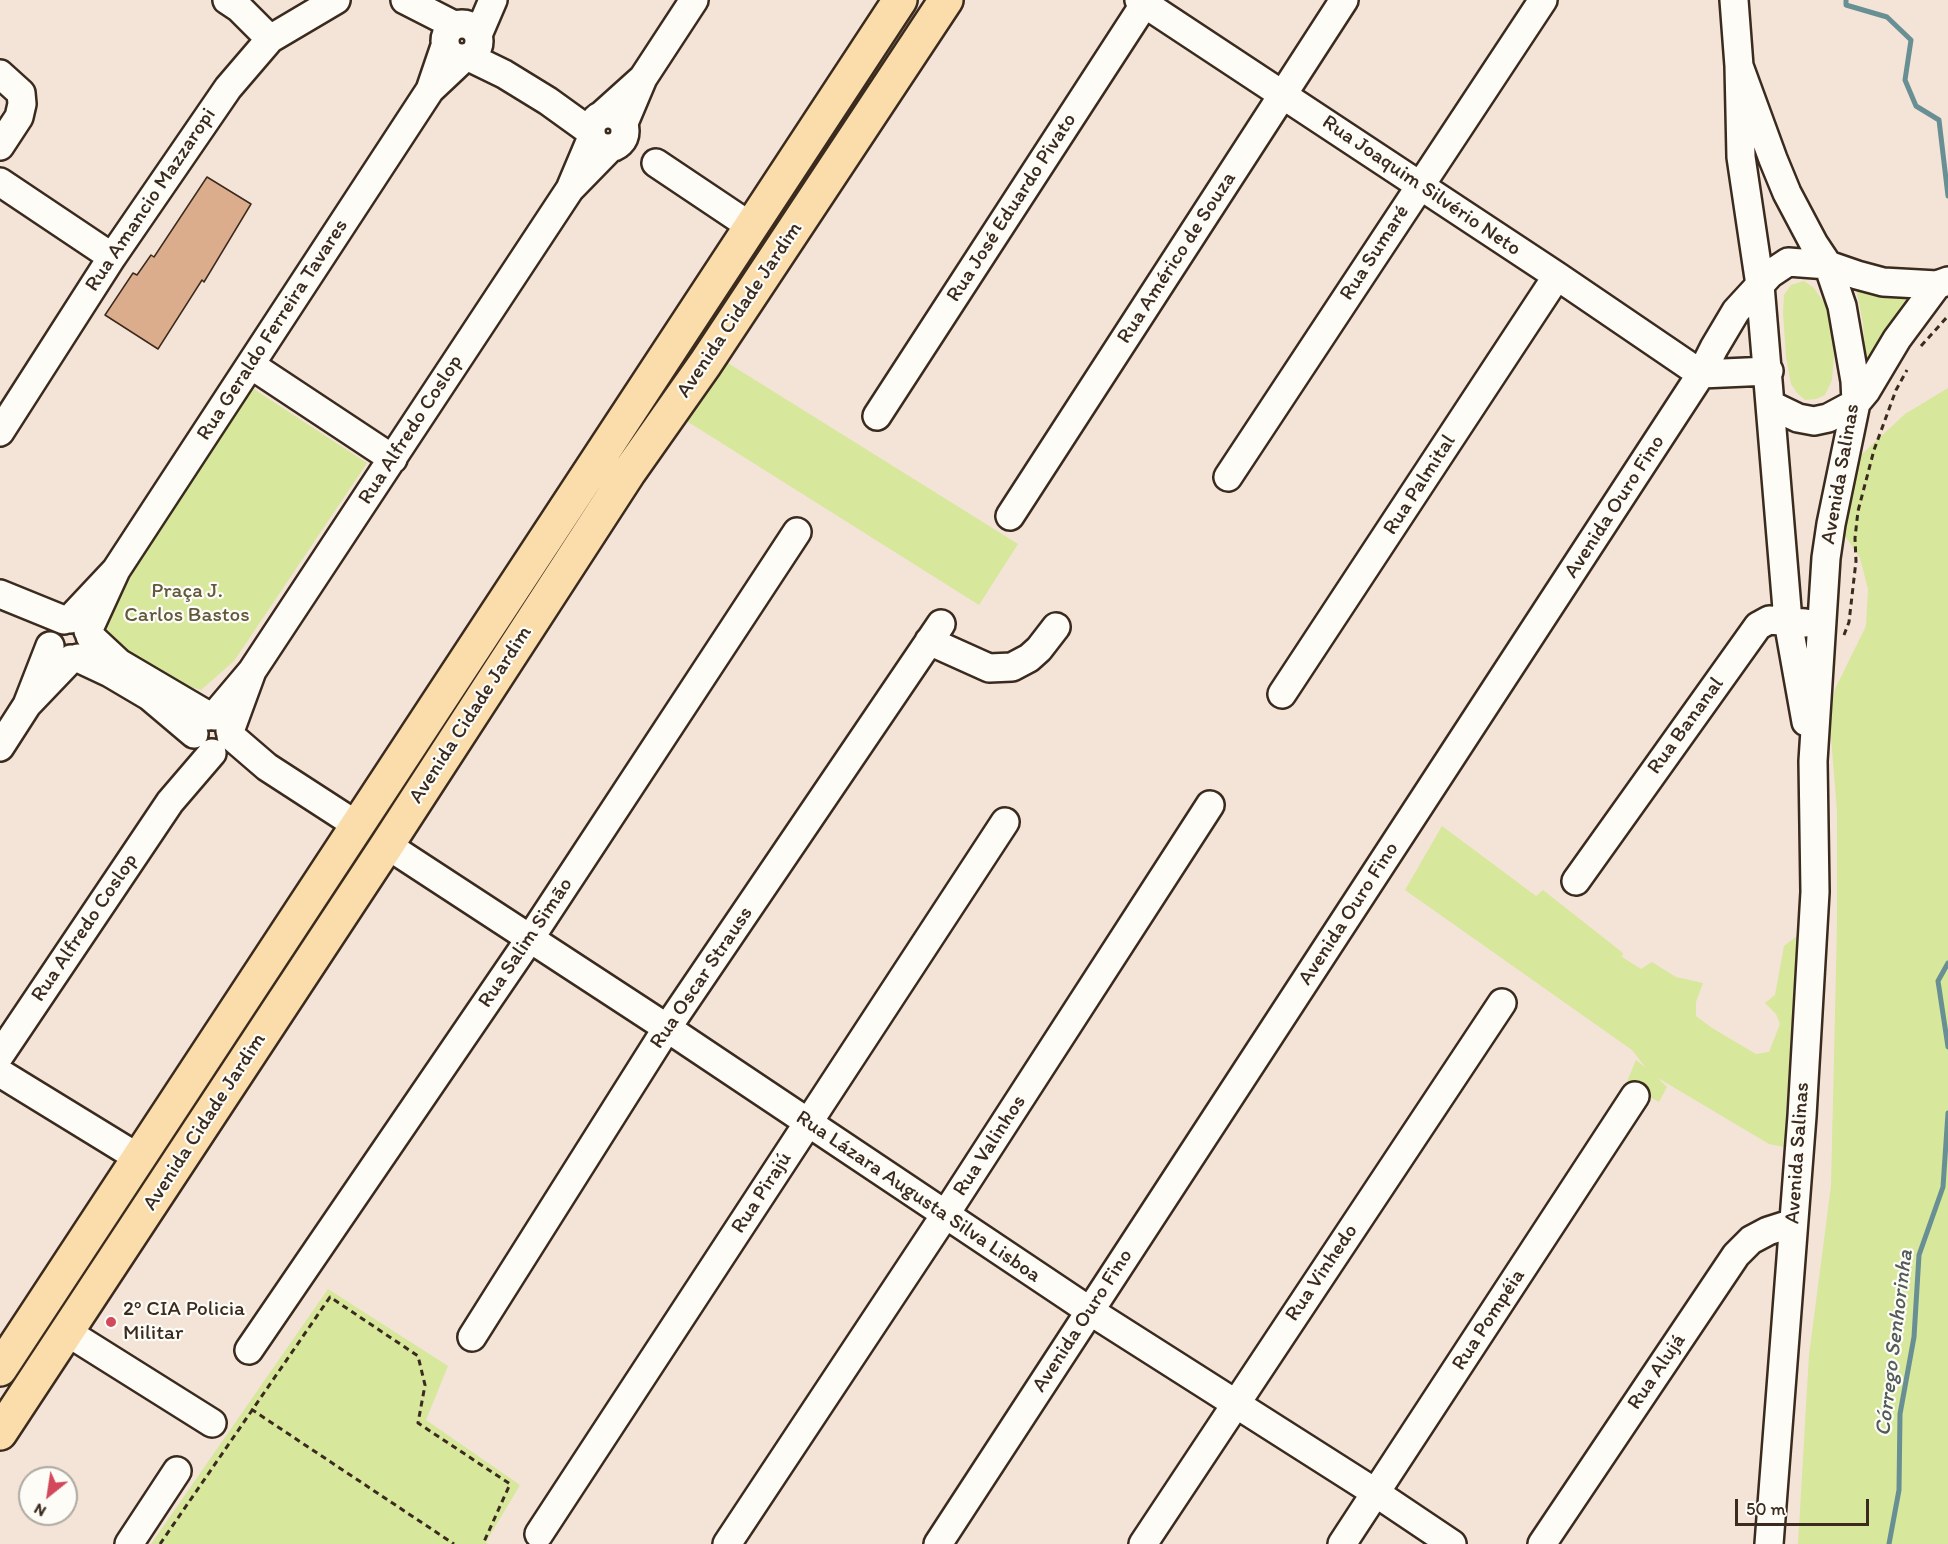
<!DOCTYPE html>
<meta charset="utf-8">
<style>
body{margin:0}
#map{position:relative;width:1948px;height:1544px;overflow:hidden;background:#f3e4d7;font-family:Itim,sans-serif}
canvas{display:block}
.north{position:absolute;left:18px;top:1466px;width:60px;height:60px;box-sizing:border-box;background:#fdfcf7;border:2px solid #afa8a0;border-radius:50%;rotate:210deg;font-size:16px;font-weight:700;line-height:24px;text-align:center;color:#3b2a1e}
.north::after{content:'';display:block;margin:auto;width:21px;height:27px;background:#d1495b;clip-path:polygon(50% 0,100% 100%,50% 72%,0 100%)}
.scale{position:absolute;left:1735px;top:1499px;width:134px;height:27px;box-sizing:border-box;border:3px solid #3b2a1e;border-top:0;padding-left:8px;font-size:18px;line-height:21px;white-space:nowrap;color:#3b2a1e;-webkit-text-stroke:4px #fdfcf7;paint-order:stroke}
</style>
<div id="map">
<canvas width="1948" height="1544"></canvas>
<div class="north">N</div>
<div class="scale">50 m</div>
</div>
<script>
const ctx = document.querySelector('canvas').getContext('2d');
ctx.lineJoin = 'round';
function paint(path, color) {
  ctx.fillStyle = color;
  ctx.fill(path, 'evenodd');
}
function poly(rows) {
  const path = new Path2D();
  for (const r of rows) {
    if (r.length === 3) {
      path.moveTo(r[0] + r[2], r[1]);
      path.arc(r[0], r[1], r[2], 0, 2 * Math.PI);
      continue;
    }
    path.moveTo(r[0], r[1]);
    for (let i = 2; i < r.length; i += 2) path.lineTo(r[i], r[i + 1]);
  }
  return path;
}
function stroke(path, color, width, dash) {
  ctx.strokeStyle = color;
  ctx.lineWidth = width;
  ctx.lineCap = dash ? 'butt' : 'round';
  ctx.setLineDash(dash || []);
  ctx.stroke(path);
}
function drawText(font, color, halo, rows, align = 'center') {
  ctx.font = font + ' Itim,sans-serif';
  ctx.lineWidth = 4.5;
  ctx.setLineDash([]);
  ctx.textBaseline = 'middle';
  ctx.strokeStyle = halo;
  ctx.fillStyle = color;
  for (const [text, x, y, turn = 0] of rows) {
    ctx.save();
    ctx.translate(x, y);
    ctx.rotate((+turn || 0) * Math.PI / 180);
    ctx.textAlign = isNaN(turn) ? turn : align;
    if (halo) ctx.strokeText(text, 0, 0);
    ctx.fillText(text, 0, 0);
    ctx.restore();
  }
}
const green = poly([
 [1804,281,1814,288,1825,304,1831,325,1834,355,1832,380,1825,395,1816,399,1805,400,1797,393,1791,384,1786,357,1783,313,1784,295,1791,285],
 [1856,288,1920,293,1867,370,1863,324],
 [723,360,1018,544,979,605,685,420],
 [249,386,367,463,234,661,201,690,158,677,124,655,96,621],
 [1948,388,1948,1544,1798,1544,1809,1355,1831,1186,1837,926,1837,811,1831,738,1830,707,1836,687,1866,626,1868,589,1860,558,1843,533,1842,494,1861,455,1905,414],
 [1442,826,1536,896,1543,890,1623,953,1622,957,1641,969,1652,962,1676,977,1703,983,1696,1002,1696,1016,1712,1028,1756,1054,1769,1052,1780,1024,1776,1014,1765,1003,1775,995,1784,946,1797,936,1784,1147,1769,1144,1658,1078,1667,1087,1659,1102,1626,1084,1636,1060,1646,1068,1632,1050,1405,890],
 [328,1289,448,1366,426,1420,520,1485,486,1542,488,1544,151,1544]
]);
const stream = poly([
 [1846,0,1846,5,1887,17,1911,40,1905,80,1916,106,1939,120,1948,196],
 [1948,963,1938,981,1948,1047],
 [1889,1544,1899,1490,1900,1414,1914,1337,1919,1255,1943,1187,1948,1113]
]);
const building = poly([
 [207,177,251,204,204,282,202,280,158,349,105,315,133,273,137,275,151,255,154,257,207,177]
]);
const path = poly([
 [1921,346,1948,316],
 [1844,635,1849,622,1856,561,1855,538,1858,511,1874,450,1896,390,1907,370],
 [251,1409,454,1544],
 [160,1544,330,1297,418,1356,425,1385,418,1423,510,1484,483,1544]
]);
const minor = poly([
 [227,0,239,8,270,39],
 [405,0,454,25],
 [1139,0,1557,276,1701,374],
 [1734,0,1739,66,1741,157,1760,285,1788,621,1806,722],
 [462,41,17],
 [478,35,493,0],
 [445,46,430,90,464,58],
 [469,57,504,74,548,101,591,132],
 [1739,66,1773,159,1787,193,1814,244,1828,265,1842,306,1855,381,1856,403,1831,524,1826,558,1813,761,1815,892,1802,1116,1769,1544],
 [0,74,21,93,22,104,19,117,0,146],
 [643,78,694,0],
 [608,131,17],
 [603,114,643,78,624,123],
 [592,137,570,189,610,148],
 [656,163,750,226],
 [0,182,112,257],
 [251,365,393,459],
 [1701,374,1769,371],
 [1771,405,1798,418,1814,421,1828,418,1856,403,1866,391,1897,339,1937,285],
 [877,416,1147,0],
 [0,432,112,257,228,88,270,39,336,0],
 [1228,477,1543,0],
 [1010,516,1344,0],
 [116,570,430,90],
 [0,594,64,620],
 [70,619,116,570,88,631],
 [90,636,119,663,209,716],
 [929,641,989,668,1012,667,1029,658,1039,649,1056,627],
 [50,646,27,705,71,659],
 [78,658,110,673,149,696,194,734],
 [252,671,570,189],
 [1282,694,1557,276],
 [214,716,252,671,230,731],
 [231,736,267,767,358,826],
 [0,747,27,705],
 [387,845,667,1028,1090,1311,1376,1493,1452,1544],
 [1576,881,1758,626,1769,620,1805,623],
 [0,1055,170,802,212,753],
 [0,1073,137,1157],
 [67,1332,212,1423],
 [472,1337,667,1028,941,624],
 [249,1350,529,940,797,532],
 [539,1534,1005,822],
 [129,1544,177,1471],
 [727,1544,945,1215,1210,805],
 [938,1544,1701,374,1714,348,1736,311,1770,274,1788,262,1828,265,1857,275,1883,282,1937,285,1948,281],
 [1143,1544,1502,1003],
 [1342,1544,1635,1096],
 [1542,1544,1736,1255,1751,1240,1768,1231,1793,1223]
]);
const major = poly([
 [0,1369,900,0],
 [0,1433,387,845,629,472,705,364,946,0]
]);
const markers = [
 [111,1322,6,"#d1495b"]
];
const streetNames = [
 ["Rua Joaquim Silvério Neto",1421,186,34],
 ["Rua Amancio Mazzaropi",151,200,-56],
 ["Rua José Eduardo Pivato",1012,208,-57],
 ["Rua Sumaré",1375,253,-57],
 ["Rua Américo de Souza",1177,258,-57],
 ["Avenida Cidade Jardim",740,310,-56],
 ["Rua Geraldo Ferreira Tavares",273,330,-57],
 ["Rua Alfredo Coslop",411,430,-57],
 ["Avenida Salinas",1841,474,-80],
 ["Rua Palmital",1420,485,-57],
 ["Avenida Ouro Fino",1615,507,-57],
 ["Avenida Cidade Jardim",471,715,-57],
 ["Rua Bananal",1686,726,-54],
 ["Avenida Ouro Fino",1349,914,-57],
 ["Rua Alfredo Coslop",85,928,-56],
 ["Rua Salim Simão",526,943,-56],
 ["Rua Oscar Strauss",702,978,-56],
 ["Avenida Cidade Jardim",205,1122,-57],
 ["Rua Valinhos",990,1146,-57],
 ["Avenida Salinas",1798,1153,-86],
 ["Rua Pirajú",762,1193,-57],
 ["Rua Lázara Augusta Silva Lisboa",918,1197,34],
 ["Rua Vinhedo",1322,1273,-56],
 ["Rua Pompéia",1489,1320,-57],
 ["Avenida Ouro Fino",1083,1321,-57],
 ["Rua Alujá",1657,1372,-56]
];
const parkNames = [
 ["Praça J.",187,592],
 ["Carlos Bastos",187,616]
];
const poiNames = [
 ["2º CIA Policia",123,1310],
 ["Militar",123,1334]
];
const waterNames = [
 ["Córrego Senhorinha",1895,1343,-83]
];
paint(green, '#d7e79b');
stroke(stream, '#678f94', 5);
paint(building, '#dbad8d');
stroke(building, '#3b2a1e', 1.5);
stroke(minor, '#3b2a1e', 32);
stroke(major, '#3b2a1e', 38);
stroke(path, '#3b2a1e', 3, [6, 4.5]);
stroke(minor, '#fdfcf7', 27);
stroke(major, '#faddab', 33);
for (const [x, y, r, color] of markers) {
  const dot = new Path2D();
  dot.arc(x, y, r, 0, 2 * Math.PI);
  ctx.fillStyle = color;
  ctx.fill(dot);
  stroke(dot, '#fdfcf7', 2);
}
drawText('21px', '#3b2a1e', '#fdfcf7', streetNames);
drawText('21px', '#62593d', '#fdfcf7', parkNames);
drawText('21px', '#3b2a1e', '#fdfcf7', poiNames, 'left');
drawText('italic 22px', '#515c59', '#fdfcf7', waterNames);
</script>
